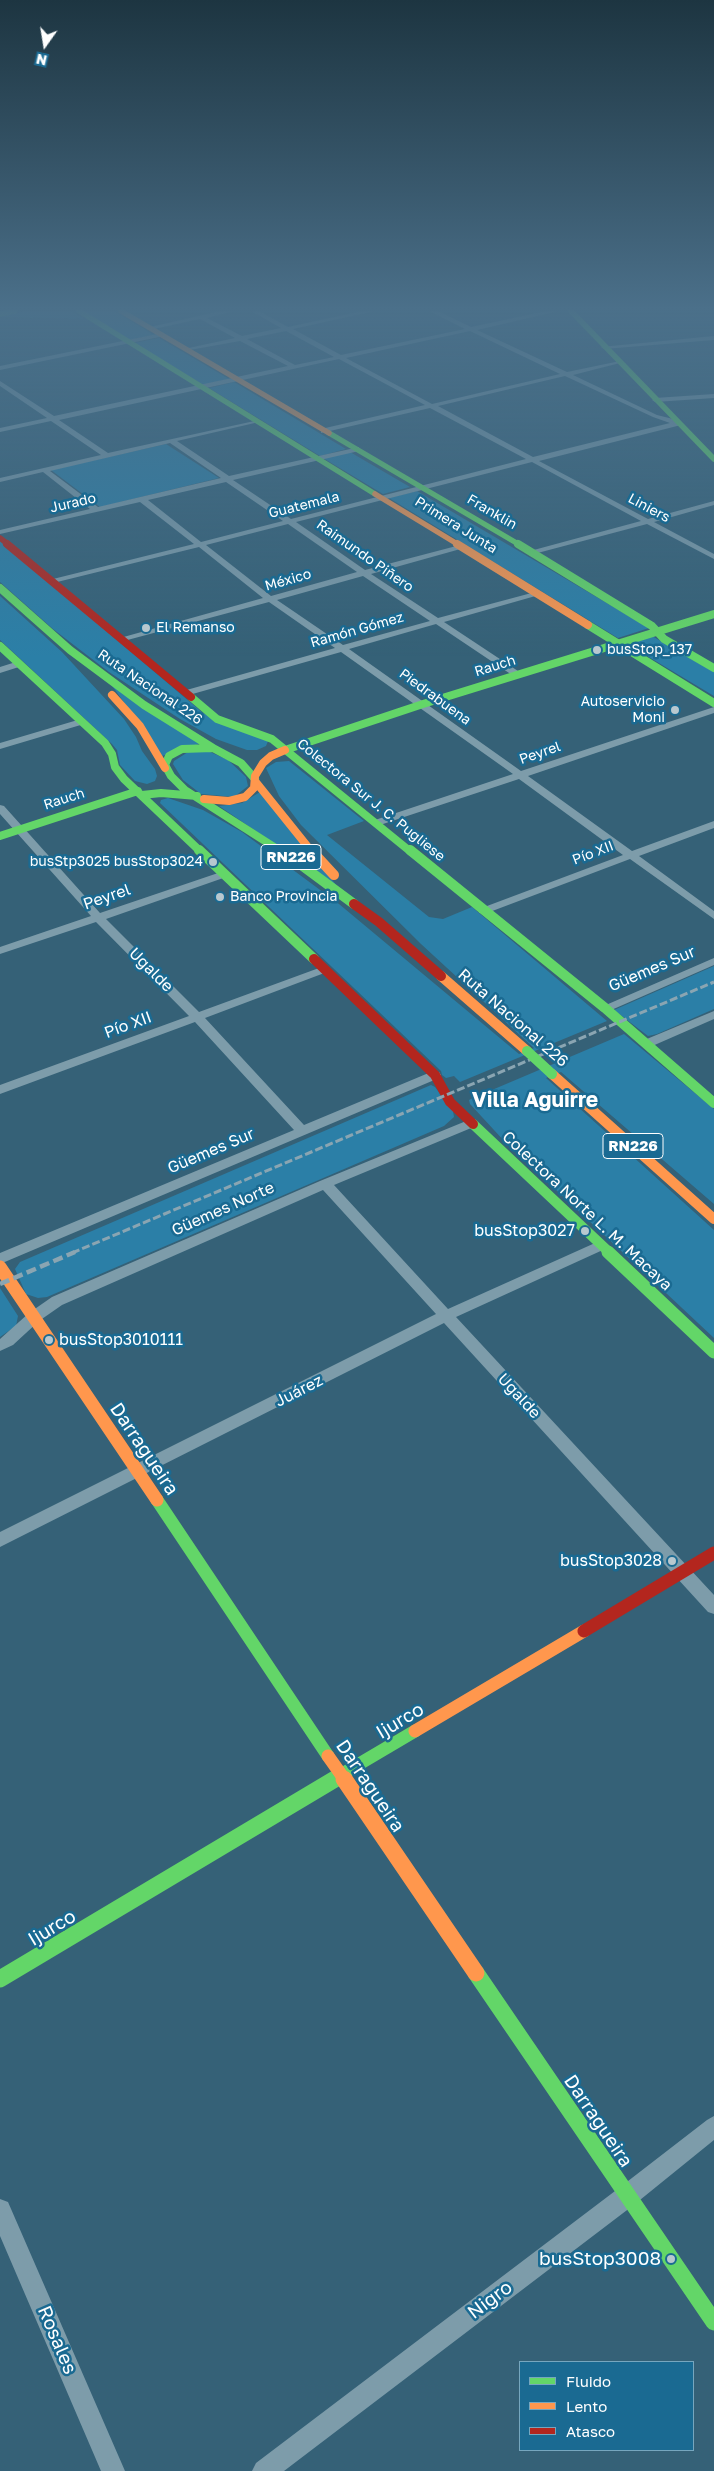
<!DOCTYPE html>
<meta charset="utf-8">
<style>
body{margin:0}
#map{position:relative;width:714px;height:2471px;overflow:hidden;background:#356177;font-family:"Golos Text",sans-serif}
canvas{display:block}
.legend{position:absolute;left:519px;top:2361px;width:175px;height:90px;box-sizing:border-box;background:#1a6a92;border:1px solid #76a6be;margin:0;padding:6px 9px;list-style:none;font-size:15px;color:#fff}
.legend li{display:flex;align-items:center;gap:10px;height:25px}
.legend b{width:25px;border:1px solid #76a6be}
.north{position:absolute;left:20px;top:20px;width:50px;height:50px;-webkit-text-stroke:4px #1a6a92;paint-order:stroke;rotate:193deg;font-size:14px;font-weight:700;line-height:20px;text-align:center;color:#fff}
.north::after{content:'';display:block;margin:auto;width:18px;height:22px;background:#fff;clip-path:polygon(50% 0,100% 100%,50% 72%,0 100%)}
</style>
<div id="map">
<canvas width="714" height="2471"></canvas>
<ul class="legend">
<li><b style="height:6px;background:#63d668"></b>Fluido</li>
<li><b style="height:6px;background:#ff974d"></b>Lento</li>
<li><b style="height:6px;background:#b3261e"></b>Atasco</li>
</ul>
<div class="north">N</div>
</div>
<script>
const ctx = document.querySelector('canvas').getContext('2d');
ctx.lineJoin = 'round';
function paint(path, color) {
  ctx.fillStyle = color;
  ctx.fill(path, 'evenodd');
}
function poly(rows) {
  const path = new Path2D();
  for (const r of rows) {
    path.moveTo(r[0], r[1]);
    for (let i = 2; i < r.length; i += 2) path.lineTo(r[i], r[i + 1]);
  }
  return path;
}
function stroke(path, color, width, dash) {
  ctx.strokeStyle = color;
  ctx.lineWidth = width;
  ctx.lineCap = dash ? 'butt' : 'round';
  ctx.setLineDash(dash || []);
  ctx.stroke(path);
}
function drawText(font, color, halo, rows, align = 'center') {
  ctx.font = font + ' "Golos Text",sans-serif';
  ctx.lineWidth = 5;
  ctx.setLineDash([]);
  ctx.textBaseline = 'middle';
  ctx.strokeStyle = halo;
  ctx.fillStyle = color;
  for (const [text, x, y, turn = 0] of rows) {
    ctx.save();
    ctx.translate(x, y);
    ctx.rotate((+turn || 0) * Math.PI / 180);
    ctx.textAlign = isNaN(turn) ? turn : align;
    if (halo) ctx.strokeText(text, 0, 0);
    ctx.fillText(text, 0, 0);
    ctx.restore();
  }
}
const green = poly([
 [24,311,71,311,85,319,0,317],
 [83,311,114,311,154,335,130,340],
 [159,338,229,379,203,385,134,343],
 [234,382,346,449,320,456,209,388],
 [166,444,219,478,100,507,51,470],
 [350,452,410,487,383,494,323,458],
 [417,491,649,628,618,638,389,498],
 [0,541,203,713,268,741,266,746,257,750,247,750,216,739,180,719,109,672,53,629,0,582],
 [0,596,62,652,124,719,136,737,142,751,155,769,157,776,155,781,147,784,135,781,120,765,117,750,112,744,0,640],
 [652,636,714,672,714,696,627,644],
 [108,680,202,743,162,756],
 [208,751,228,760,246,777,248,786,234,797,201,794,183,780,173,764,174,761,188,752],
 [289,761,364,821,327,835,429,917,443,919,472,907,607,1021,460,1082,454,1076,446,1078,442,1075,441,1071,160,803,161,800,168,798,203,810,242,832,339,904,519,1054,534,1048,421,944,301,825,279,796,266,768,276,762],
 [260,792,337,886,219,806,242,803],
 [714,966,714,1009,657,1034,648,1036,614,1010],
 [624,1034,714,1109,714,1204,561,1072,546,1078,714,1230,714,1338,506,1143,470,1104,469,1100,473,1098],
 [431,1085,435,1087,453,1111,454,1117,444,1126,47,1297,38,1298,26,1294,15,1269,20,1262],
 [0,1288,18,1316,16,1326,0,1337]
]);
const street = poly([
 [220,311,234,311,207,318,242,336,281,328,251,311,259,311,288,327,362,311,375,311,293,329,341,355,465,329,429,311,438,311,471,327,546,311,559,311,477,330,567,372,620,361,620,363,573,375,657,415,681,421,681,425,539,461,648,519,714,501,714,505,654,522,714,554,714,559,647,524,530,555,530,551,641,521,532,462,296,522,365,570,464,544,464,548,371,574,438,618,539,591,539,595,444,622,521,673,521,677,515,677,436,624,349,649,521,771,714,707,714,713,528,776,632,851,714,821,714,828,639,856,714,911,714,919,630,859,487,913,479,913,479,909,623,855,519,779,380,825,372,825,372,821,513,774,341,652,189,695,183,695,183,691,335,648,269,602,120,642,120,638,263,598,199,547,49,584,49,580,194,544,140,502,0,534,0,530,90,509,43,472,0,482,0,478,101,455,51,421,0,432,0,428,47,418,0,386,0,381,54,416,288,366,240,341,184,351,184,349,235,338,200,319,149,330,146,328,220,311],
 [286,331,334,357,295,365,247,339,286,331],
 [470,331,560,374,432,404,346,358,470,331],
 [339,359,425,405,321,429,321,433,430,408,526,459,291,519,233,480,359,451,359,447,229,476,177,441,259,422,259,420,108,453,59,420,339,359],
 [565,376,653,417,670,423,533,457,438,406,565,376],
 [170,443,221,478,98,507,50,471,170,443],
 [226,482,283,521,201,542,148,500,226,482],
 [288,524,357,572,271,596,206,545,288,524],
 [363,576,430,621,343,645,277,600,363,576],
 [162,333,164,336,0,370,0,366,162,333],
 [714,336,714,340,604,349,601,347,714,336],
 [714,394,714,398,655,402,652,400,655,398,714,394],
 [19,661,24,664,22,666,0,673,0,667,19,661],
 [81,719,84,720,84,724,0,749,0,743,81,719],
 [0,805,4,806,100,913,221,872,229,872,229,876,106,919,199,1012,319,968,327,968,327,972,205,1018,304,1125,431,1072,439,1072,441,1075,439,1078,0,1264,0,1253,294,1130,195,1022,0,1094,0,1085,189,1016,96,922,0,954,0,947,91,916,0,814,0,805],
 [714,958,714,965,609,1011,601,1011,599,1008,714,958],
 [714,1011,714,1019,650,1047,646,1048,640,1044,642,1041,714,1011],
 [471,1119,476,1120,477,1123,476,1126,334,1185,448,1309,595,1243,605,1243,607,1246,605,1249,456,1317,714,1595,714,1614,708,1612,444,1323,0,1547,0,1532,436,1314,323,1190,62,1305,39,1321,13,1345,0,1351,0,1339,29,1313,52,1297,320,1181,471,1119],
 [714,2116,714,2140,635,2204,284,2471,252,2471,256,2463,619,2188,707,2120,714,2116],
 [0,2199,8,2202,125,2471,101,2471,0,2236,0,2199]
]);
const fastFar4 = poly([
 [79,311,375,494],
 [571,311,714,459],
 [0,314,15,311],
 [329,433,520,545]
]);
const fastFar3 = poly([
 [518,544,652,626,664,639,714,668],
 [0,588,70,650,144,705,213,748],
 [588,625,714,703],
 [0,646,105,743,112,754,115,767,124,779,201,852],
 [191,697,217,719,272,739,411,852],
 [285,750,423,704,714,614],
 [255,779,241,763,213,748,182,749,169,756,165,765,171,776,185,790,282,852],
 [142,795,161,793,197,796],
 [0,836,138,791]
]);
const fastFar2 = poly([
 [199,850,314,959],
 [281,850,354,904],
 [410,850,605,1008,714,1103],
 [473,1124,610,1253]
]);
const fastFar1 = poly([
 [608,1252,714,1352],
 [157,1500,328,1756],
 [332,1780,415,1731]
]);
const fast = poly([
 [476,1973,714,2322],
 [0,1979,335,1779]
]);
const slowFar4 = poly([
 [121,311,329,433],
 [375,494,459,545]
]);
const slowFar3 = poly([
 [457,544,588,625],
 [112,695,140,726,165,768],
 [255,781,312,852],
 [204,799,229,801,245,797,254,788,255,776,263,763,271,756,285,750]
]);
const slowFar2 = poly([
 [311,850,334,875],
 [441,976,527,1051],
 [552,1074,714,1219]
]);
const slowFar1 = poly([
 [0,1267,157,1500],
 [415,1731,584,1631],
 [328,1756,345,1780]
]);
const slow = poly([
 [344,1779,476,1973]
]);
const jamFar3 = poly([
 [0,538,9,545]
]);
const jamFar2 = poly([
 [7,544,191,697]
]);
const jamFar1 = poly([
 [354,904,379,922,441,976],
 [314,959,435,1075,450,1102,473,1124]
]);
const jam = poly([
 [584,1631,714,1553]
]);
const railFar1 = poly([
 [72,1253,714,982]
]);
const rail = poly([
 [0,1284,75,1252]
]);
const fastBridge = poly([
 [527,1051,552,1074]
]);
const markers = [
 [146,628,5,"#b8c8cf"],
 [597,650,5,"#b8c8cf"],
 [675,710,5,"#b8c8cf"],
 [213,862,5,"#b8c8cf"],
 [220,897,5,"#b8c8cf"],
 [585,1231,5,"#b8c8cf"],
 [49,1340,5,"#b8c8cf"],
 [672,1561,5,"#b8c8cf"],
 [671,2259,5,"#b8c8cf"]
];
const farStreetnames = [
 ["Jurado",73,503,-13],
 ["Guatemala",304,505,-14],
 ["Liniers",649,508,28],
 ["Franklin",492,512,30],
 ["Primera Junta",456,525,32],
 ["Raimundo Piñero",365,556,35],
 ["México",288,580,-16],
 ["Ramón Gómez",357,630,-16],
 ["Rauch",495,666,-17],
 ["Ruta Nacional 226",150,687,34],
 ["Piedrabuena",435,697,36],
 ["Peyrel",540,753,-19],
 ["Rauch",64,799,-18],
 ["Colectora Sur J. C. Pugliese",371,800,39],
 ["Pío XII",593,853,-21]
];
const farPoinames = [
 ["El Remanso",156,628],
 ["busStop_137",607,650],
 ["Autoservicio",665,702,"right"],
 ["Moni",665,718,"right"],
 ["busStp3025 busStop3024",203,862,"right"],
 ["Banco Provincia",230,897]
];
const shields = [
 [291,857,60],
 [633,1146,60]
];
const shieldNames = [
 ["RN226",291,857],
 ["RN226",633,1146]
];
const streetNames = [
 ["Peyrel",107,897,-19],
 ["Güemes Sur",652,969,-23],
 ["Ugalde",151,970,45],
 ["Ruta Nacional 226",513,1018,41],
 ["Pío XII",128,1025,-20],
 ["Güemes Sur",211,1151,-23],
 ["Güemes Norte",223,1209,-24],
 ["Colectora Norte L. M. Macaya",587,1211,43],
 ["Juárez",299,1391,-27],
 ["Ugalde",519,1396,47]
];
const poiNames = [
 ["busStop3027",575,1231],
 ["busStop3010111",59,1340,"left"],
 ["busStop3028",662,1561]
];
const nearStreetnames = [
 ["Darragueira",144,1449,56],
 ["Ijurco",400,1721,-31],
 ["Darragueira",370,1786,56],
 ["Ijurco",52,1928,-31],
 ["Darragueira",598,2121,56],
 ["Nigro",490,2300,-37],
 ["Rosales",57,2340,67]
];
const nearPoinames = [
 ["busStop3008",661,2259]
];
const districtNames = [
 ["Villa Aguirre",535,1100]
];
paint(green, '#2b7fa7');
paint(street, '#7d9caa');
stroke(fastFar4, '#63d668', 5.5);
stroke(fastFar3, '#63d668', 8);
stroke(fastFar2, '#63d668', 10);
stroke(fastFar1, '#63d668', 13);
stroke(fast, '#63d668', 17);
stroke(slowFar4, '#ff974d', 5.5);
stroke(slowFar3, '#ff974d', 8);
stroke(slowFar2, '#ff974d', 10);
stroke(slowFar1, '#ff974d', 13);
stroke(slow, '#ff974d', 17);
stroke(jamFar3, '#b3261e', 5.5);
stroke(jamFar2, '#b3261e', 8);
stroke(jamFar1, '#b3261e', 10);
stroke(jam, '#b3261e', 13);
stroke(railFar1, '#8aa5b2', 3, [8, 3]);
stroke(rail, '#8aa5b2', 4.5, [10, 4.5]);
stroke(fastBridge, '#63d668', 10);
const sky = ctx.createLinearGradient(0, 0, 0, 657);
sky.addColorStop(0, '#1d3541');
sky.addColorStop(0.47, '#4b708a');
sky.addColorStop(1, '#4b708a00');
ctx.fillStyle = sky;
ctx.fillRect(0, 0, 714, 657);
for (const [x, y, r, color] of markers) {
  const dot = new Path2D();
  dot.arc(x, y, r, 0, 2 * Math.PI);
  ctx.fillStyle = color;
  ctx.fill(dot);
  stroke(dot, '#1a6a92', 2);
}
drawText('14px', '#fff', '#1a6a92', farStreetnames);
drawText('14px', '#fff', '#1a6a92', farPoinames, 'left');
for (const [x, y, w] of shields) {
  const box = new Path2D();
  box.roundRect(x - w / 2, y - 12.5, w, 25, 4);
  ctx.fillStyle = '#1a6a92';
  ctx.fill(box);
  stroke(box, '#fff', 1);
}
drawText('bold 15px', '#fff', null, shieldNames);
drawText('16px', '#fff', '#1a6a92', streetNames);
drawText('16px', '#fff', '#1a6a92', poiNames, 'right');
drawText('19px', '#fff', '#1a6a92', nearStreetnames);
drawText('19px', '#fff', '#1a6a92', nearPoinames, 'right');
drawText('bold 21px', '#fff', '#1a6a92', districtNames);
</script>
